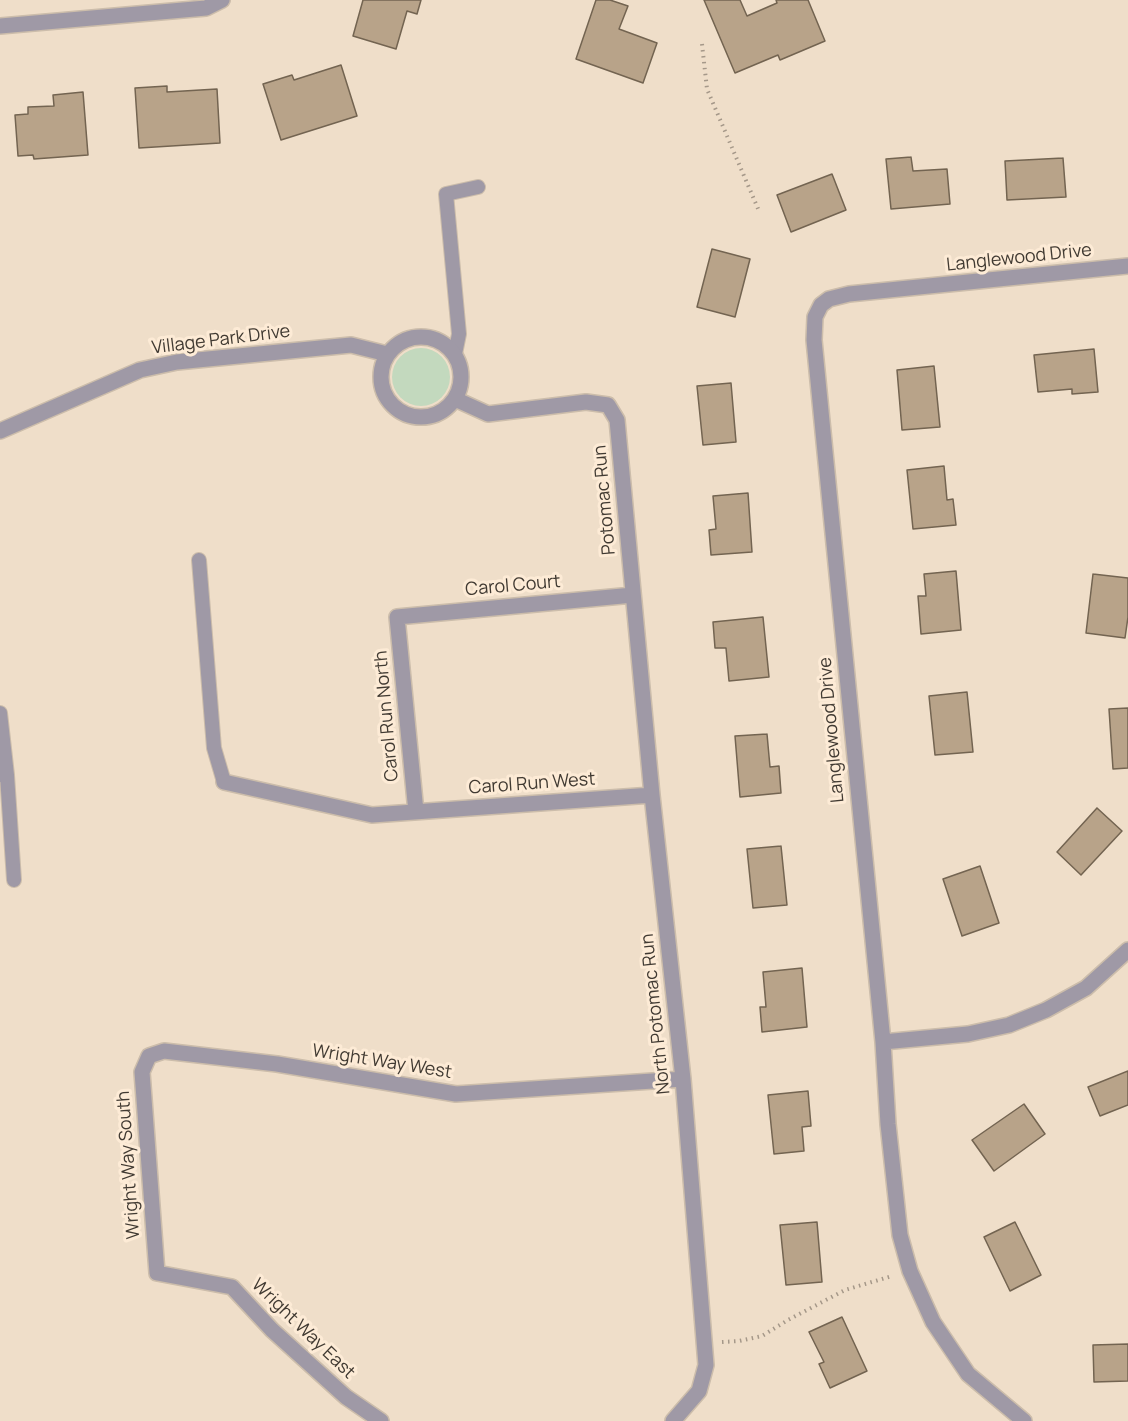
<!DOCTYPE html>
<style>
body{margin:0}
canvas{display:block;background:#efdec9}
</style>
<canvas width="1128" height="1421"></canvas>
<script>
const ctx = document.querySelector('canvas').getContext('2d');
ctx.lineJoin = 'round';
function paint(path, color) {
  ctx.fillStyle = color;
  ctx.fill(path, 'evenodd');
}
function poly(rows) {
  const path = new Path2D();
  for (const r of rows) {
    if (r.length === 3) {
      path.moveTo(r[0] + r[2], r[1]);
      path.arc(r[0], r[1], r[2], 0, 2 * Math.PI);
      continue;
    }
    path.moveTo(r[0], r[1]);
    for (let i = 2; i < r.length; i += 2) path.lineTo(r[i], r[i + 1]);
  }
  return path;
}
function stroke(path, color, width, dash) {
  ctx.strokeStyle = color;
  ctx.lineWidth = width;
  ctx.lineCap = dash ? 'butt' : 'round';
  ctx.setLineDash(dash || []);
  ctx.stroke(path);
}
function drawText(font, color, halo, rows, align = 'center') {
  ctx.font = font + ' Manrope,sans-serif';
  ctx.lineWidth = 6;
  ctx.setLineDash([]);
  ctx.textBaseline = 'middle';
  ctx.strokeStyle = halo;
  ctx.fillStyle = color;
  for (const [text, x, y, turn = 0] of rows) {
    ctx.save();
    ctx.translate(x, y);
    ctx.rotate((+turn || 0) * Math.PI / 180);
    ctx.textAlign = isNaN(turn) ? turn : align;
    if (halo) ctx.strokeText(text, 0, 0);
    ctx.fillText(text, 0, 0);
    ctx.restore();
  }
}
const green = poly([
 [421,377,29]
]);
const building = poly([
 [363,0,421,0,417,14,407,11,396,49,353,36,363,0],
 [596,0,610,0,628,6,619,29,657,43,643,83,576,59,596,0],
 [704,0,740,0,747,16,777,3,776,0,808,0,825,41,780,60,778,55,735,73,704,0],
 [341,65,357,116,281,140,263,84,292,75,294,80,341,65],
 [167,86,167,92,217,89,220,143,139,148,135,88,167,86],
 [83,92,88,155,34,159,33,155,18,156,15,115,28,114,28,107,54,106,53,95,83,92],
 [911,157,913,171,947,169,950,204,891,209,886,159,911,157],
 [1063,158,1066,197,1007,200,1005,161,1063,158],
 [832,174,846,210,791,232,777,195,832,174],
 [712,249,750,259,735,317,697,307,712,249],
 [1094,349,1098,392,1072,394,1072,389,1038,392,1034,355,1094,349],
 [934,366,940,427,902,430,897,370,934,366],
 [731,383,736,442,703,445,697,386,731,383],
 [944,466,947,500,953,499,956,525,913,529,907,470,944,466],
 [748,493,752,552,711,555,709,530,716,529,713,496,748,493],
 [956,571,961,630,921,634,918,596,926,596,924,574,956,571],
 [1093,574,1128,578,1128,617,1125,638,1086,633,1093,574],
 [763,617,769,677,729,681,726,648,715,648,713,622,763,617],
 [967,692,973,752,935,755,929,696,967,692],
 [1128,708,1128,768,1113,769,1109,709,1128,708],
 [767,734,770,767,779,766,781,793,740,797,735,736,767,734],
 [1097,808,1122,831,1081,875,1057,852,1097,808],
 [781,846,787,905,753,908,747,849,781,846],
 [980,866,999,923,962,936,943,879,980,866],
 [802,968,807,1027,762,1032,760,1007,766,1007,763,972,802,968],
 [1128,1071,1128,1105,1100,1116,1088,1087,1128,1071],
 [808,1091,811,1126,802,1127,804,1151,774,1154,768,1095,808,1091],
 [1024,1104,1045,1134,994,1171,972,1140,1024,1104],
 [817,1222,822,1282,786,1285,780,1225,817,1222],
 [1015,1222,1041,1275,1010,1291,984,1237,1015,1222],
 [842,1317,867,1371,830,1388,819,1364,824,1362,809,1332,842,1317],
 [1128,1344,1128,1381,1094,1382,1093,1345,1128,1344]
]);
const path = poly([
 [702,44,707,89,759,211],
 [722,1342,739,1341,762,1336,788,1320,845,1290,892,1276]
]);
const service = poly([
 [455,354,459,334,446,194,478,187],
 [199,560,214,748,224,782],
 [0,713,7,775,0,775],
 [7,775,14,880]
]);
const minor = poly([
 [0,26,206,8,222,0],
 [421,377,40],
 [455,399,488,414,586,402,608,405,617,420,652,795,683,1079,706,1365,699,1391,673,1421],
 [0,431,140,370,177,362,351,345,387,354],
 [224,782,372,815,652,795],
 [416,812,397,617,633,595],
 [883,1042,968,1034,1009,1025,1046,1010,1086,988,1128,950],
 [381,1421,346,1397,272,1330,232,1287,157,1273,142,1072,149,1056,164,1051,277,1064,456,1094,683,1079],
 [1024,1421,968,1374,933,1322,910,1271,900,1235,888,1124,883,1042,814,340,815,317,821,305,829,299,849,294,1128,266]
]);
const streetNames = [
 ["Langlewood Drive",1019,258,-6],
 ["Village Park Drive",221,340,-7],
 ["Potomac Run",605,500,-95],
 ["Carol Court",513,586,-5],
 ["Carol Run North",387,716,-95],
 ["Langlewood Drive",832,730,-95],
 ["Carol Run West",532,784,-4],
 ["North Potomac Run",656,1014,-96],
 ["Wright Way West",382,1062,9],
 ["Wright Way South",129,1165,-94],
 ["Wright Way East",303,1329,44]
];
paint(green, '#c3d9be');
paint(building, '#b8a389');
stroke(building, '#736451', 1.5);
stroke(service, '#ccbdab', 16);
stroke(minor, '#ccbdab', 18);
stroke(path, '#a59889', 4, [1.5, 4.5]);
stroke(service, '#9f99a6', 14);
stroke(minor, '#9f99a6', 15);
drawText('18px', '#413a32', '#fdebd6', streetNames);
</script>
